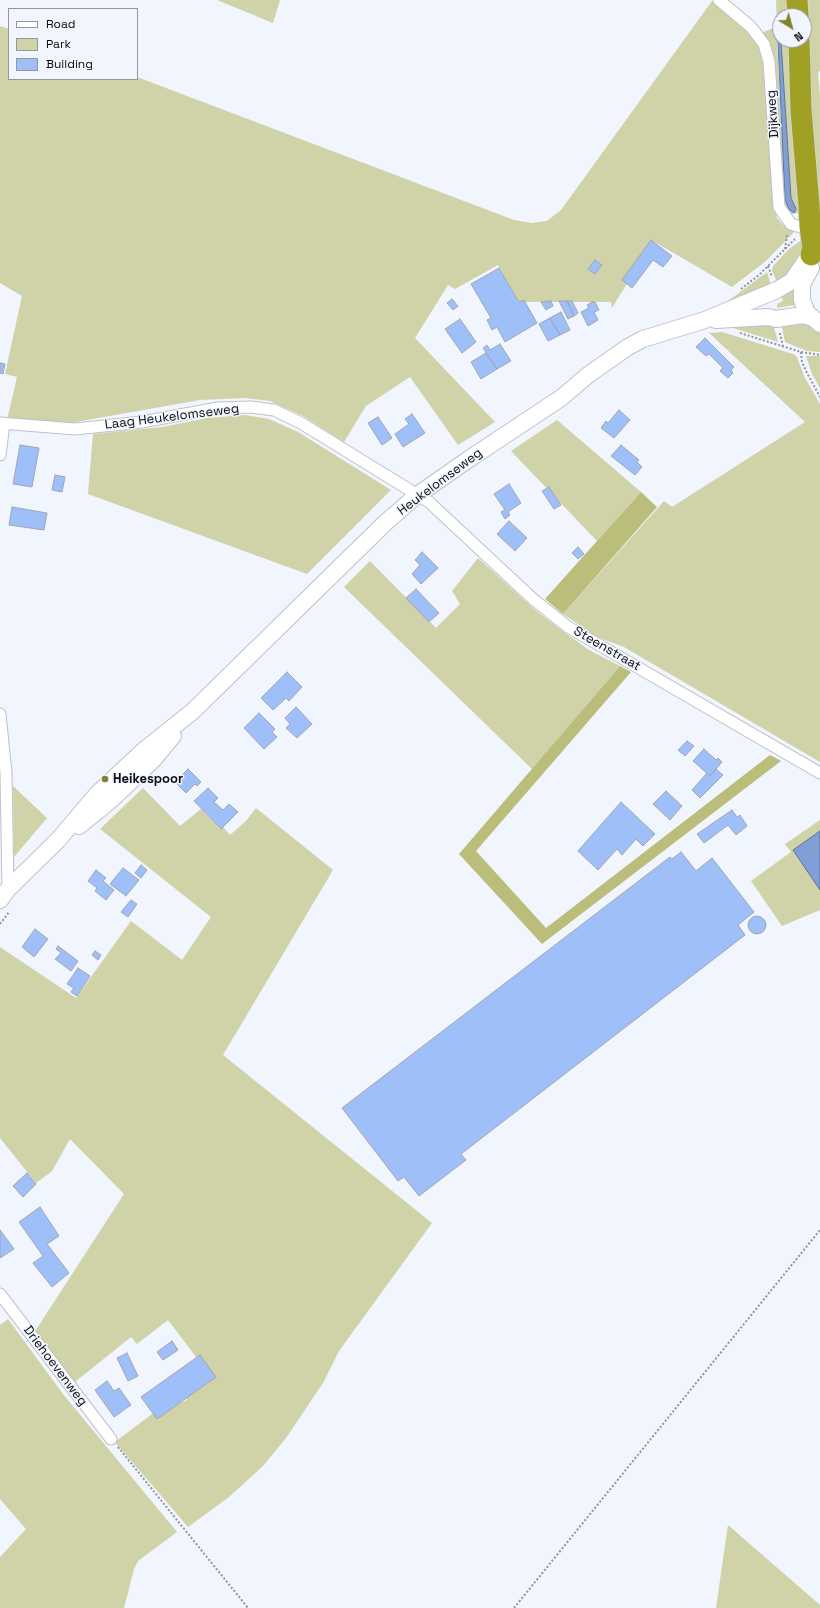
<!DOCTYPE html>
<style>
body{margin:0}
#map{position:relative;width:820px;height:1608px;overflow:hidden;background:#f0f5fe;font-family:"Space Grotesk",sans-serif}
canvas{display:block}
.legend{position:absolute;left:8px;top:8px;width:130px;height:72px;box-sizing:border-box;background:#f0f5fe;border:1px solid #94979e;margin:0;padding:5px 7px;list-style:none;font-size:12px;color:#0a0b0e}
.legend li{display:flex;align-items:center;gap:8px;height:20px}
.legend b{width:20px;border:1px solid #94979e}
.north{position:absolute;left:772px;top:8px;width:40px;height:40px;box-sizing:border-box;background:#f0f5fe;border:1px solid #94979e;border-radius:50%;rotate:143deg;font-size:11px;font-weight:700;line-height:16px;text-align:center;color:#0a0b0e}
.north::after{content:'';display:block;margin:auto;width:14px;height:18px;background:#81822c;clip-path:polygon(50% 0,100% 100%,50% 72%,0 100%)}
</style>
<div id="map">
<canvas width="820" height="1608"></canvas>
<ul class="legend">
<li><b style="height:5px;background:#fff"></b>Road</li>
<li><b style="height:11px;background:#d0d2a7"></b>Park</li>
<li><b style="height:11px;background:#9fbff8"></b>Building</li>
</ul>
<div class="north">N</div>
</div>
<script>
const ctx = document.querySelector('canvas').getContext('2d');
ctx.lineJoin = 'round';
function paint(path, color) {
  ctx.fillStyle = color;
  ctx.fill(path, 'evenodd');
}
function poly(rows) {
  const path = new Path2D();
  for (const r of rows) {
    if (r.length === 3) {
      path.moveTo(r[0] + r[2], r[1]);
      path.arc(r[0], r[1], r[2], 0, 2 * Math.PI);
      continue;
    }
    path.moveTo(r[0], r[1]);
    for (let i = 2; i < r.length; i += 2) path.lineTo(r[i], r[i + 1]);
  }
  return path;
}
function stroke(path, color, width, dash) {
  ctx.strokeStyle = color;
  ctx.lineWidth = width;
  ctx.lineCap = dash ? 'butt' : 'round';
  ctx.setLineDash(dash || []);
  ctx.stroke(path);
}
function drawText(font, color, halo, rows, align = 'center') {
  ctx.font = font + ' "Space Grotesk",sans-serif';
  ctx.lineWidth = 3;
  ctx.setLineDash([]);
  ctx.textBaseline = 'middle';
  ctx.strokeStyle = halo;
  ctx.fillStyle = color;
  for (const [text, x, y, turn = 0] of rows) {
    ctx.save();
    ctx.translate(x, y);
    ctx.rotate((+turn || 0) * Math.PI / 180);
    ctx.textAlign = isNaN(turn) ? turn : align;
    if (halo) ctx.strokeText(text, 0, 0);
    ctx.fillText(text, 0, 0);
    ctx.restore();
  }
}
const green = poly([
 [217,0,280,0,273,23],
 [776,0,789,0,790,16,780,16,780,40,792,40,804,219,798,213,791,214,783,203,772,53,769,42,763,32,777,27],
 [781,41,791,198,796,209,789,209,785,200,777,42],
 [804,0,820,0,820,70,818,73,820,96,820,218,806,53],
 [712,1,756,37,763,59,775,210,777,218,784,226,796,230,766,261,732,287,653,241,612,308,611,302,519,302,498,265,455,289,448,285,415,338,495,422,458,445,410,377,366,406,344,442,303,416,270,401,245,398,200,400,70,423,7,420,17,377,5,374,22,296,0,283,0,26,9,29,9,79,137,79,137,77,514,220,532,223,547,221,561,210],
 [807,236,808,244,788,279,778,285,772,270,773,266,789,249],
 [767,272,772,288,730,304,728,301],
 [794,286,795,305,777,308,777,304,783,301,781,293],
 [805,321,820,330,820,352,807,351,785,342,781,323],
 [773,324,778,342,733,328,733,326],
 [722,332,793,354,797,357,804,376,820,404,820,762,624,647,597,637,563,614,664,501,672,507,805,422,709,333],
 [806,356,820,356,820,388,812,374],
 [245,415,269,419,298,432,391,490,307,574,88,494,93,434,162,427,208,418],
 [557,420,641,492,597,541,511,451],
 [478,558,535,610,557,627,589,650,620,666,532,769,344,587,370,561,436,628,460,604,452,591],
 [13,786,47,818,14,857],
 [143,788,180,826,201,809,220,829,223,827,230,835,246,821,256,808,333,870,223,1055,432,1223,339,1351,323,1383,286,1438,263,1466,229,1497,188,1527,115,1442,152,1414,187,1400,181,1389,206,1370,168,1320,137,1344,131,1337,70,1386,32,1336,124,1194,70,1139,52,1171,36,1183,0,1138,0,947,76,998,131,921,182,960,211,917,100,829],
 [820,820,820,910,782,926,751,881,791,852,785,844],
 [8,1319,63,1394,177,1532,138,1561,134,1569,124,1608,0,1608,0,1557,26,1529,0,1499,0,1325],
 [728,1525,820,1605,820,1608,716,1608]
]);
const forest = poly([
 [641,492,657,507,563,614,545,599],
 [620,666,631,672,476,851,546,928,770,755,781,761,542,944,459,854]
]);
const water = poly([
 [778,41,781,41,791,198,796,209,794,213,789,209,785,200,778,41],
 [820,831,820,890,793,850,820,831]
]);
const building = poly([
 [651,240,672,256,663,267,653,260,632,288,622,280,651,240],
 [595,260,602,265,595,274,588,269,595,260],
 [499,268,519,302,524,300,537,323,505,342,497,327,492,330,487,320,491,318,471,284,499,268],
 [452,299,458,306,453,310,447,303,452,299],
 [551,301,553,306,546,310,541,302,551,301],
 [559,301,567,301,574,316,568,319,559,301],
 [567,301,572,301,578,313,574,316,567,301],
 [592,302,595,302,599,310,594,312,598,320,588,326,581,312,589,308,587,305,592,302],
 [561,312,570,330,560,335,550,318,561,312],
 [550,318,560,335,548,341,539,324,550,318],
 [460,319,476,342,462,353,445,329,460,319],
 [705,338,734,367,731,370,733,373,728,378,720,371,723,368,709,354,706,356,696,347,705,338],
 [500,344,511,361,497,369,483,348,487,345,490,350,500,344],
 [486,353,497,369,481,379,471,362,486,353],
 [0,363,5,364,3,374,0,373,0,363],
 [619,410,630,420,614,438,601,428,606,421,608,423,619,410],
 [412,414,425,433,403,447,395,434,409,424,405,419,412,414],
 [378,417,392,438,382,445,368,423,378,417],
 [20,445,39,448,32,487,13,484,20,445],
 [621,445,639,460,637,462,642,467,635,475,611,456,621,445],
 [55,475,65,477,62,492,52,490,55,475],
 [509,484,521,503,508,512,510,515,505,519,501,512,505,510,494,494,509,484],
 [549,487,561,505,554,509,542,491,549,487],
 [12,507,47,513,44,530,9,525,12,507],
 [509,521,527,538,515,551,497,534,509,521],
 [578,547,584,554,578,559,572,553,578,547],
 [422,552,438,568,421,584,412,574,420,565,415,560,422,552],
 [416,589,439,613,429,622,406,598,416,589],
 [287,672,302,687,289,701,286,698,273,710,261,698,287,672],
 [296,707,312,724,297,738,286,728,290,724,285,718,296,707],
 [259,713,275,729,272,732,277,737,264,749,244,728,259,713],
 [687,741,694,746,685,756,678,750,687,741],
 [704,749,716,760,718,758,722,762,710,776,693,761,704,749],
 [188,769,201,782,197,786,195,784,186,793,175,782,188,769],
 [716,769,723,775,700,798,692,790,707,773,710,776,716,769],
 [208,788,218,798,214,802,223,810,229,804,238,812,221,829,194,801,208,788],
 [666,791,682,806,670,820,653,804,666,791],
 [621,802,655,834,643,846,636,839,622,855,617,849,598,870,578,851,621,802],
 [732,810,737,817,740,815,747,826,736,835,728,825,704,843,697,834,732,810],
 [681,852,696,871,712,858,754,912,738,925,745,935,461,1154,466,1160,419,1196,404,1177,398,1181,342,1108,670,857,672,859,681,852],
 [141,865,147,870,141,878,135,873,141,865],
 [123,868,139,880,126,896,110,884,123,868],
 [96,870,106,878,103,881,114,890,106,900,95,891,97,888,88,881,96,870],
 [131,900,137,904,128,917,121,912,131,900],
 [757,925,9],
 [35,929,48,939,34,957,22,947,35,929],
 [58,946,78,961,71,971,55,959,61,953,56,949,58,946],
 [95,951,101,955,98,960,92,955,95,951],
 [78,968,90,976,77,996,71,992,74,988,67,984,78,968],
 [27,1173,36,1184,23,1197,13,1186,27,1173],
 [40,1207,59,1236,47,1244,69,1273,52,1287,33,1263,43,1256,19,1222,40,1207],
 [0,1230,14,1249,0,1258,0,1230],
 [172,1341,178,1350,163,1360,157,1352,172,1341],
 [127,1353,138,1376,128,1381,117,1358,127,1353],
 [200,1355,216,1377,157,1419,141,1397,200,1355],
 [107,1381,114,1391,119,1388,131,1405,114,1417,95,1390,107,1381]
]);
const path = poly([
 [785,249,787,235],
 [768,266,772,277],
 [741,289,759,275,795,239],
 [740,333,801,352,820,355],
 [780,333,783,347],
 [801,352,802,362,806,371,820,397],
 [0,924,9,912],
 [118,1447,248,1608],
 [514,1608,820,1230]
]);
const street = poly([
 [719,0,751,27,764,44,769,62,779,207,791,224,797,226,804,227,814,226],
 [0,423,75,429,142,422,218,408,251,407,274,410,301,423,429,502,533,599,568,627,820,773],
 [0,455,4,423],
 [0,714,6,773,8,889],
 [0,1294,111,1439]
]);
const secondary = poly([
 [811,268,802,284,802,300,807,313,820,324],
 [716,320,768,317,776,319,803,315,810,317],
 [79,826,111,800,153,760,173,736],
 [0,900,8,889,58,840,98,793,143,751,193,711,384,524,416,496,469,459,561,398,588,375,628,347,643,339,705,320,777,290,792,281,807,259,820,251]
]);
const highway = poly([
 [797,0,798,16],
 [799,40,801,110,809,205,810,227,813,248,811,255]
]);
const markers = [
 [105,779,4,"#81822c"]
];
const streetNames = [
 ["Dijkweg",773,114,-94],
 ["Laag Heukelomseweg",172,417,-7],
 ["Heukelomseweg",440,482,-37],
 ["Steenstraat",607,649,30],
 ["Driehoevenweg",55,1366,53]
];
const poiNames = [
 ["Heikespoor",113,779]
];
paint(green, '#d0d2a7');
paint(forest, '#bbbd7a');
paint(water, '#809fd6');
stroke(water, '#5d739a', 1);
paint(building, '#9fbff8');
stroke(building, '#a1a6af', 1);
stroke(street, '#bcc1ca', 13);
stroke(secondary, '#bcc1ca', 18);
stroke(highway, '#d3d3d4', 23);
stroke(path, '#92959c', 2, [2, 2]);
stroke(street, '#fff', 11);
stroke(secondary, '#fff', 16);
stroke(highway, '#9fa024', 21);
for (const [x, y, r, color] of markers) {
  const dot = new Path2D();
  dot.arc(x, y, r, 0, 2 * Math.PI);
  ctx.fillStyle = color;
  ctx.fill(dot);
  stroke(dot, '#f0f5fe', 1.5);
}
drawText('13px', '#0a0b0e', '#f0f5fe', streetNames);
drawText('bold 13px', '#0a0b0e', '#f0f5fe', poiNames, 'left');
</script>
